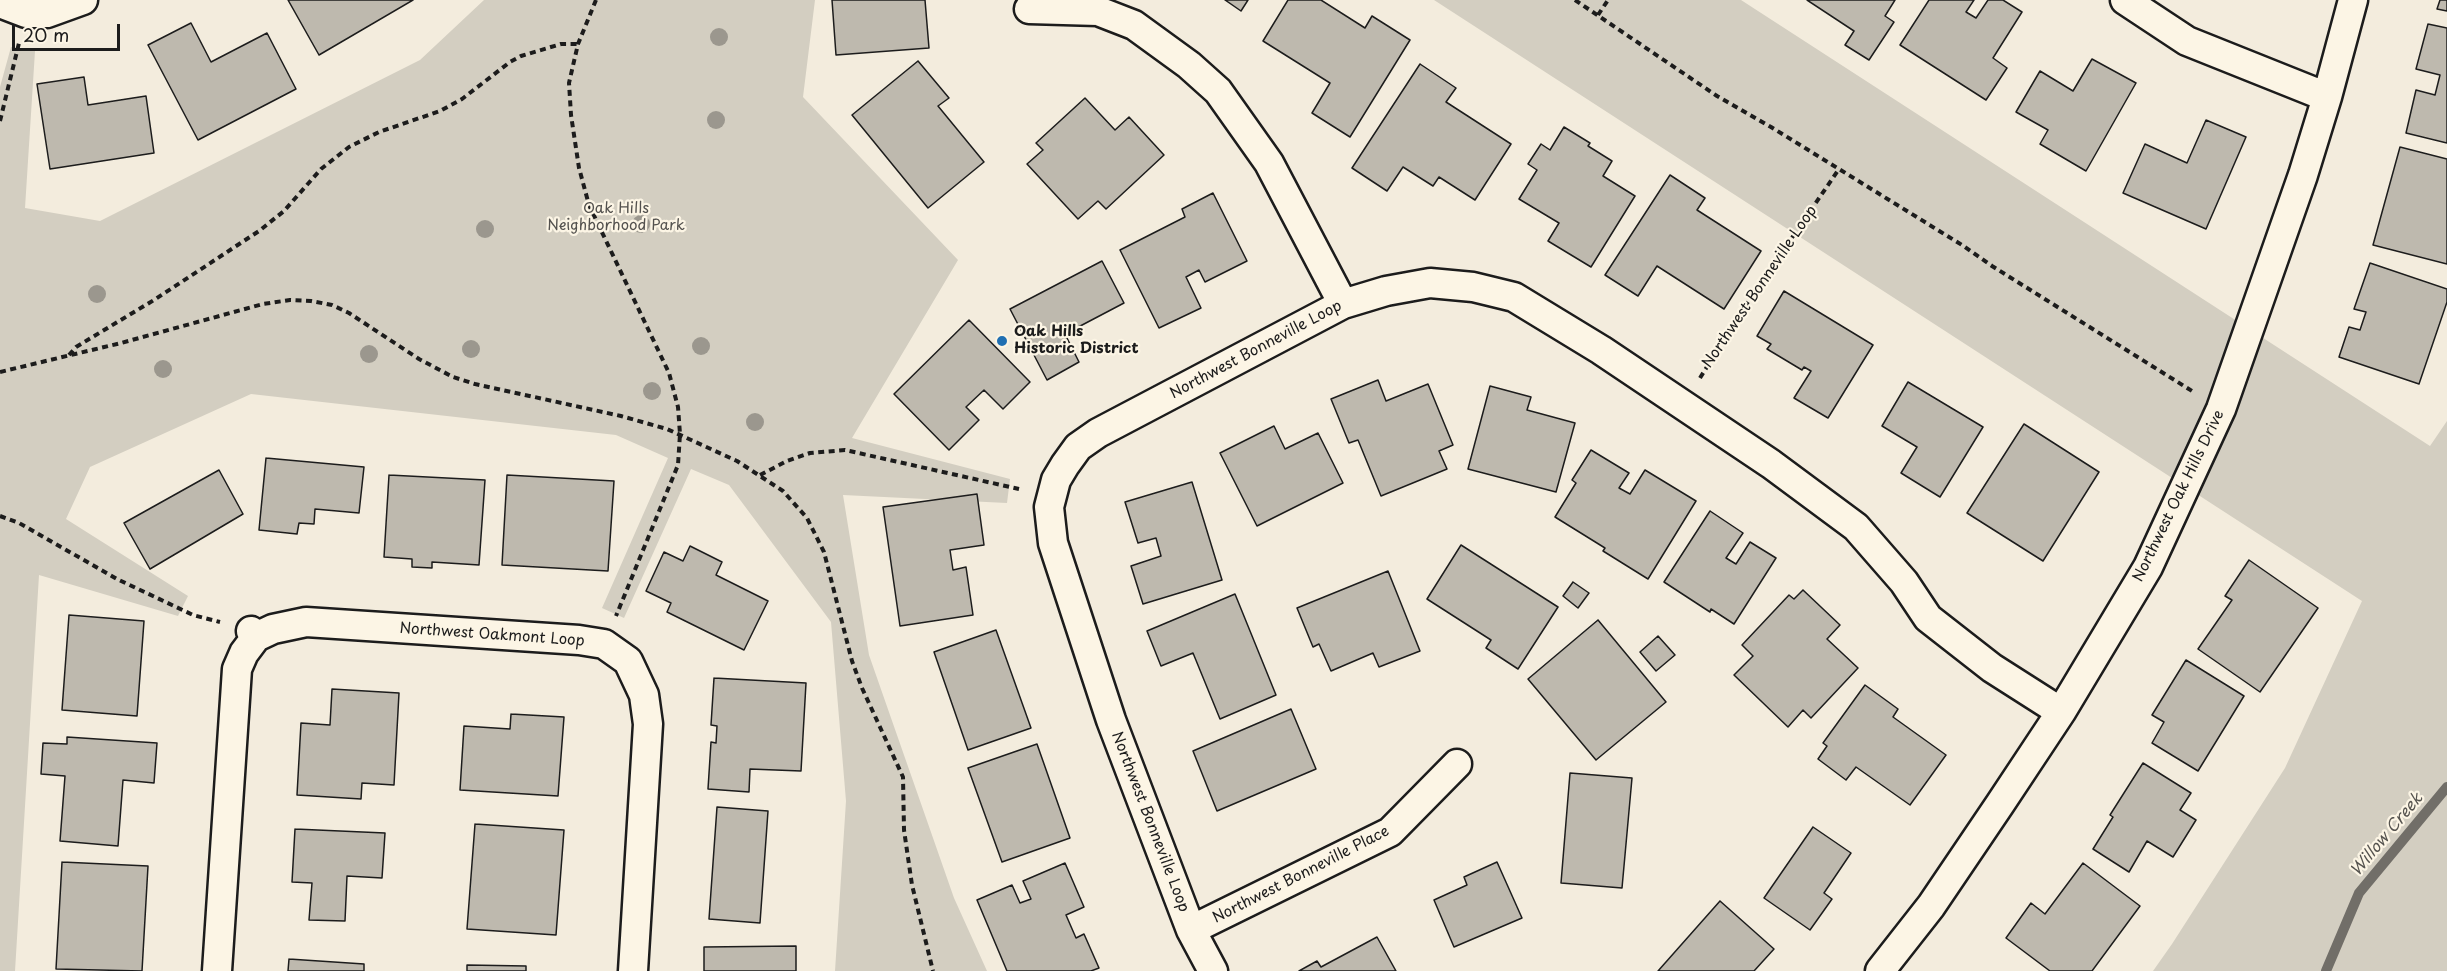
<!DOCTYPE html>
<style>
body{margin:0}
#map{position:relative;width:2447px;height:971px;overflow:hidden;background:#f3ecdd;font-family:"Playpen Sans",sans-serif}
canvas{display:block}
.scale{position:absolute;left:12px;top:24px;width:108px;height:27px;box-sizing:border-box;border:3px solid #1c1c1c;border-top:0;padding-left:8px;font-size:18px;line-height:21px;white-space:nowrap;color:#1c1c1c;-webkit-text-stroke:4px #fcf5e5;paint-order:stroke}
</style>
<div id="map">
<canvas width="2447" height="971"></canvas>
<div class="scale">20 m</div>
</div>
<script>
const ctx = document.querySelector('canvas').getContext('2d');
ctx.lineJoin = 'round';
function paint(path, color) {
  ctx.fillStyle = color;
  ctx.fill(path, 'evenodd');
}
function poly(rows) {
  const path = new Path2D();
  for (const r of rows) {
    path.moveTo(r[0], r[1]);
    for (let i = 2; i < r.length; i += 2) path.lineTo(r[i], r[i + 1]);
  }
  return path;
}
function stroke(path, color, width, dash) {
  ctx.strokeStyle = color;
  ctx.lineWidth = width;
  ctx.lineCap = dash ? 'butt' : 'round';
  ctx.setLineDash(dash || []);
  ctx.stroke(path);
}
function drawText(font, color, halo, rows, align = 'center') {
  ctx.font = font + ' "Playpen Sans",sans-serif';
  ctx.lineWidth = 4.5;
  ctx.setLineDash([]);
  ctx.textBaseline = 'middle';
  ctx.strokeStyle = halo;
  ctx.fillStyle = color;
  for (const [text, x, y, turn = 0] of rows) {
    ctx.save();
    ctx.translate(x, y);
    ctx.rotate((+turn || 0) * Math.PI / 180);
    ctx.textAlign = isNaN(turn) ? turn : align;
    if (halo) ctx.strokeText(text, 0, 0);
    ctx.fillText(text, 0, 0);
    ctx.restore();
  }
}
const green = poly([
 [484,0,815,0,803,97,958,260,852,438,1010,479,1007,503,843,495,869,655,954,898,987,971,835,971,846,801,831,622,729,485,691,469,624,618,602,608,668,458,616,435,251,394,90,467,66,519,188,596,178,616,39,575,15,971,0,971,0,87,11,47,35,51,25,208,100,221,420,60],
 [1434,0,1741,0,2430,446,2447,421,2447,971,2153,971,2172,944,2285,768,2362,601]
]);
const stream = poly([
 [2326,971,2359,893,2447,787]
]);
const building = poly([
 [288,0,413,0,319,55,288,0],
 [832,0,925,0,929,48,836,55,832,0],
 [1225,0,1248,0,1241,11,1225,0],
 [1288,0,1321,0,1365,28,1372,16,1410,40,1350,137,1312,113,1330,83,1263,41,1288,0],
 [1807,0,1895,0,1885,16,1894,22,1869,60,1845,45,1854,31,1807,0],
 [1929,0,1974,0,1966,12,1976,18,1988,0,2003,0,2022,12,1993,58,2007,68,1986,100,1900,45,1929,0],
 [2440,0,2447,0,2447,11,2437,9,2440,0],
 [191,23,211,62,267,33,296,89,198,140,148,45,191,23],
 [2428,24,2447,28,2447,143,2406,133,2416,90,2435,95,2440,75,2416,69,2428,24],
 [2092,59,2136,83,2086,171,2040,144,2048,130,2016,112,2040,71,2073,91,2092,59],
 [918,61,949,98,938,106,984,162,928,208,852,115,918,61],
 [1420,64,1456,88,1446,102,1511,144,1475,200,1439,177,1433,186,1403,167,1387,191,1352,168,1420,64],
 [84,77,88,105,146,96,154,153,50,169,37,84,84,77],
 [1085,98,1115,130,1129,117,1164,155,1106,209,1098,201,1078,219,1027,164,1043,150,1036,143,1085,98],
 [2206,120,2246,137,2206,229,2123,193,2145,144,2187,163,2206,120],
 [1564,127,1590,143,1588,146,1612,161,1603,176,1635,196,1591,267,1548,241,1559,223,1519,199,1537,170,1528,164,1541,144,1550,150,1564,127],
 [2400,147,2447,159,2447,264,2373,245,2400,147],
 [1670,175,1705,198,1697,210,1761,251,1724,309,1657,266,1638,296,1605,275,1670,175],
 [1213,193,1247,261,1205,282,1199,270,1186,277,1201,308,1159,328,1120,250,1185,217,1182,209,1213,193],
 [1102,261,1124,303,1065,334,1079,362,1047,380,1010,309,1102,261],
 [2370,263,2447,289,2447,302,2419,384,2339,357,2349,327,2360,330,2366,312,2354,309,2370,263],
 [1784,291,1873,345,1828,418,1794,398,1811,371,1804,367,1802,370,1767,349,1771,344,1757,336,1784,291],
 [969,320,1030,382,1003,409,984,390,966,407,979,420,949,450,894,394,969,320],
 [1378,380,1386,401,1428,384,1453,445,1439,451,1447,469,1381,496,1358,440,1349,443,1331,399,1378,380],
 [1908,382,1983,427,1940,497,1901,473,1917,447,1882,426,1908,382],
 [1490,386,1531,397,1527,410,1575,423,1556,492,1468,469,1490,386],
 [2024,424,2099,472,2043,561,1967,513,2024,424],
 [1274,426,1285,449,1318,433,1343,483,1257,526,1220,453,1274,426],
 [1591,450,1629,473,1619,488,1630,494,1645,470,1696,501,1648,579,1603,551,1605,548,1555,517,1576,483,1572,480,1591,450],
 [266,458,364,467,359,513,315,509,314,524,299,523,297,534,259,530,266,458],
 [219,470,243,514,150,569,124,523,219,470],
 [389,475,485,480,479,565,432,562,432,568,412,567,412,559,384,557,389,475],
 [507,475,614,481,608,571,502,565,507,475],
 [1192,482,1222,580,1143,604,1131,566,1161,556,1156,538,1138,543,1125,502,1192,482],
 [977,494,984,545,950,550,953,570,966,567,973,615,900,626,883,507,977,494],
 [1710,511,1743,533,1726,558,1736,564,1750,542,1776,558,1734,624,1711,609,1710,612,1664,582,1710,511],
 [1461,545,1558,607,1518,669,1486,648,1491,640,1427,599,1461,545],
 [690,546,722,562,716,575,768,601,744,650,667,612,671,603,646,591,664,552,683,561,690,546],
 [2249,560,2318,608,2260,692,2198,649,2232,600,2225,596,2249,560],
 [1388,571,1420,651,1379,667,1373,653,1331,671,1319,644,1313,647,1297,608,1388,571],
 [1573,582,1589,593,1578,608,1563,596,1573,582],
 [1803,590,1840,625,1827,639,1858,668,1811,718,1803,710,1788,727,1734,675,1753,656,1742,645,1789,595,1794,599,1803,590],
 [1235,594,1276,695,1220,719,1193,653,1161,666,1147,631,1235,594],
 [69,615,144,621,137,716,62,710,69,615],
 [1598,620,1666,702,1596,760,1528,679,1598,620],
 [996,630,1031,728,968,750,934,652,996,630],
 [1658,636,1675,655,1656,671,1640,652,1658,636],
 [2186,660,2244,696,2198,771,2152,743,2164,722,2152,715,2186,660],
 [714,678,806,683,801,771,750,769,749,792,708,789,711,742,716,743,717,726,711,725,714,678],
 [1865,685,1898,709,1893,717,1946,755,1910,805,1856,767,1846,780,1818,759,1827,746,1823,743,1865,685],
 [332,689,399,693,394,785,362,783,361,799,297,795,301,723,330,725,332,689],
 [1291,709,1316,769,1217,811,1193,751,1291,709],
 [511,714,564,717,558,796,460,790,464,726,510,729,511,714],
 [67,737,157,743,154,783,123,780,118,846,60,841,65,776,41,774,43,743,67,744,67,737],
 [1037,744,1070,838,1002,862,968,768,1037,744],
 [2143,763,2191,793,2180,810,2196,820,2173,857,2147,841,2129,872,2093,849,2113,817,2110,815,2143,763],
 [1570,773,1632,778,1622,888,1561,883,1570,773],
 [717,807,768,811,760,923,709,919,717,807],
 [475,824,564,830,556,935,467,929,475,824],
 [1813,827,1851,853,1824,893,1832,899,1810,930,1764,898,1813,827],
 [295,829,385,833,382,878,347,876,345,921,309,920,312,883,292,882,295,829],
 [62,862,148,866,142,971,56,969,62,862],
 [1497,862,1522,918,1454,947,1434,900,1467,885,1464,877,1497,862],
 [1065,863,1084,907,1066,915,1076,938,1084,934,1099,968,1091,971,1007,971,977,900,1012,885,1020,903,1031,899,1023,881,1065,863],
 [2083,863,2140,906,2092,971,2050,971,2006,938,2031,903,2045,914,2083,863],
 [1720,901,1774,949,1754,971,1658,971,1720,901],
 [1377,937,1396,971,1299,971,1317,961,1321,967,1377,937],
 [796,946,796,971,704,971,704,947,796,946],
 [289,959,364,964,364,971,288,971,289,959],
 [467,965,526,966,526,971,467,971,467,965]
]);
const path = poly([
 [596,0,578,44,569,83,571,115,579,168,589,205,669,373,678,407,680,434,678,465,616,616],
 [1575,0,1717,96,1771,127,1962,245,1992,266,2192,391],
 [1598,15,1608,0],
 [0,121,19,43],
 [69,355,76,347,154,300,259,231,284,211,321,169,349,147,379,132,440,111,462,99,510,62,521,56,561,44,578,44],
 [0,372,121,343,263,304,290,300,311,301,332,305,349,313,419,359,453,377,475,384,621,416,667,429,737,461,783,491,807,518,824,552,852,661,862,688,903,777,904,830,912,885,933,971],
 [1700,378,1741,312,1839,169],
 [760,475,787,461,810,453,845,450,1019,489],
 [0,516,19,523,117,579,193,615,220,622]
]);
const minor = poly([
 [2125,0,2187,41,2327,97],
 [0,3,26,13,47,13,83,0],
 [1029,9,1098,11,1134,25,1189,65,1218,91,1269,163,1343,304],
 [251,631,256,637,273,629,306,622,579,640,604,644,628,661,644,695,648,724,633,971],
 [1191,930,1390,832,1457,764],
 [217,971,237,669,244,653,256,637],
 [1213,971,1191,930,1111,720,1053,543,1049,507,1056,480,1065,465,1078,447,1098,433,1343,304,1386,291,1430,283,1473,287,1514,297,1601,350,1771,464,1856,527,1904,582,1928,618,1992,668,2061,712],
 [1880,971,1931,906,2000,804,2061,712,2148,567,2221,409,2303,175,2327,97,2353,0]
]);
const trees = [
 [719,37],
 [716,120],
 [641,224],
 [485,229],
 [97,294],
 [701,346],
 [471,349],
 [369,354],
 [163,369],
 [652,391],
 [755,422]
];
const markers = [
 [1002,341,6,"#1f6fb2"]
];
const parkNames = [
 ["Oak Hills",616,209],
 ["Neighborhood Park",616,226]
];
const streetNames = [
 ["Northwest Bonneville Loop",1760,287,-56],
 ["Northwest Bonneville Loop",1256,350,-28],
 ["Northwest Oak Hills Drive",2179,496,-64],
 ["Northwest Oakmont Loop",492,635,4],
 ["Northwest Bonneville Loop",1150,822,69],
 ["Northwest Bonneville Place",1301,875,-27]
];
const poiNames = [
 ["Oak Hills",1014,332],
 ["Historic District",1014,349]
];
const waterNames = [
 ["Willow Creek",2387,835,-50]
];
paint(green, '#d3cec1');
stroke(stream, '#716e68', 10);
paint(building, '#beb9ae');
stroke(building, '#1c1c1c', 1.5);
stroke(minor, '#1c1c1c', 33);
stroke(path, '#1c1c1c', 4, [6, 4.5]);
stroke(minor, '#fcf5e5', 28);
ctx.fillStyle = '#9b978e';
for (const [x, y] of trees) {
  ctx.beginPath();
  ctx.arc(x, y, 9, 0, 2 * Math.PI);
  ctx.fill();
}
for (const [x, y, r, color] of markers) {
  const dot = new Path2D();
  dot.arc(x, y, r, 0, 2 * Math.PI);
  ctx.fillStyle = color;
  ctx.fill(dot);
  stroke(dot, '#fcf5e5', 2);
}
drawText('15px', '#53514e', '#fcf5e5', parkNames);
drawText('15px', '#1c1c1c', '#fcf5e5', streetNames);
drawText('bold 15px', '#1c1c1c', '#fcf5e5', poiNames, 'left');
drawText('italic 16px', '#55534f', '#fcf5e5', waterNames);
</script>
